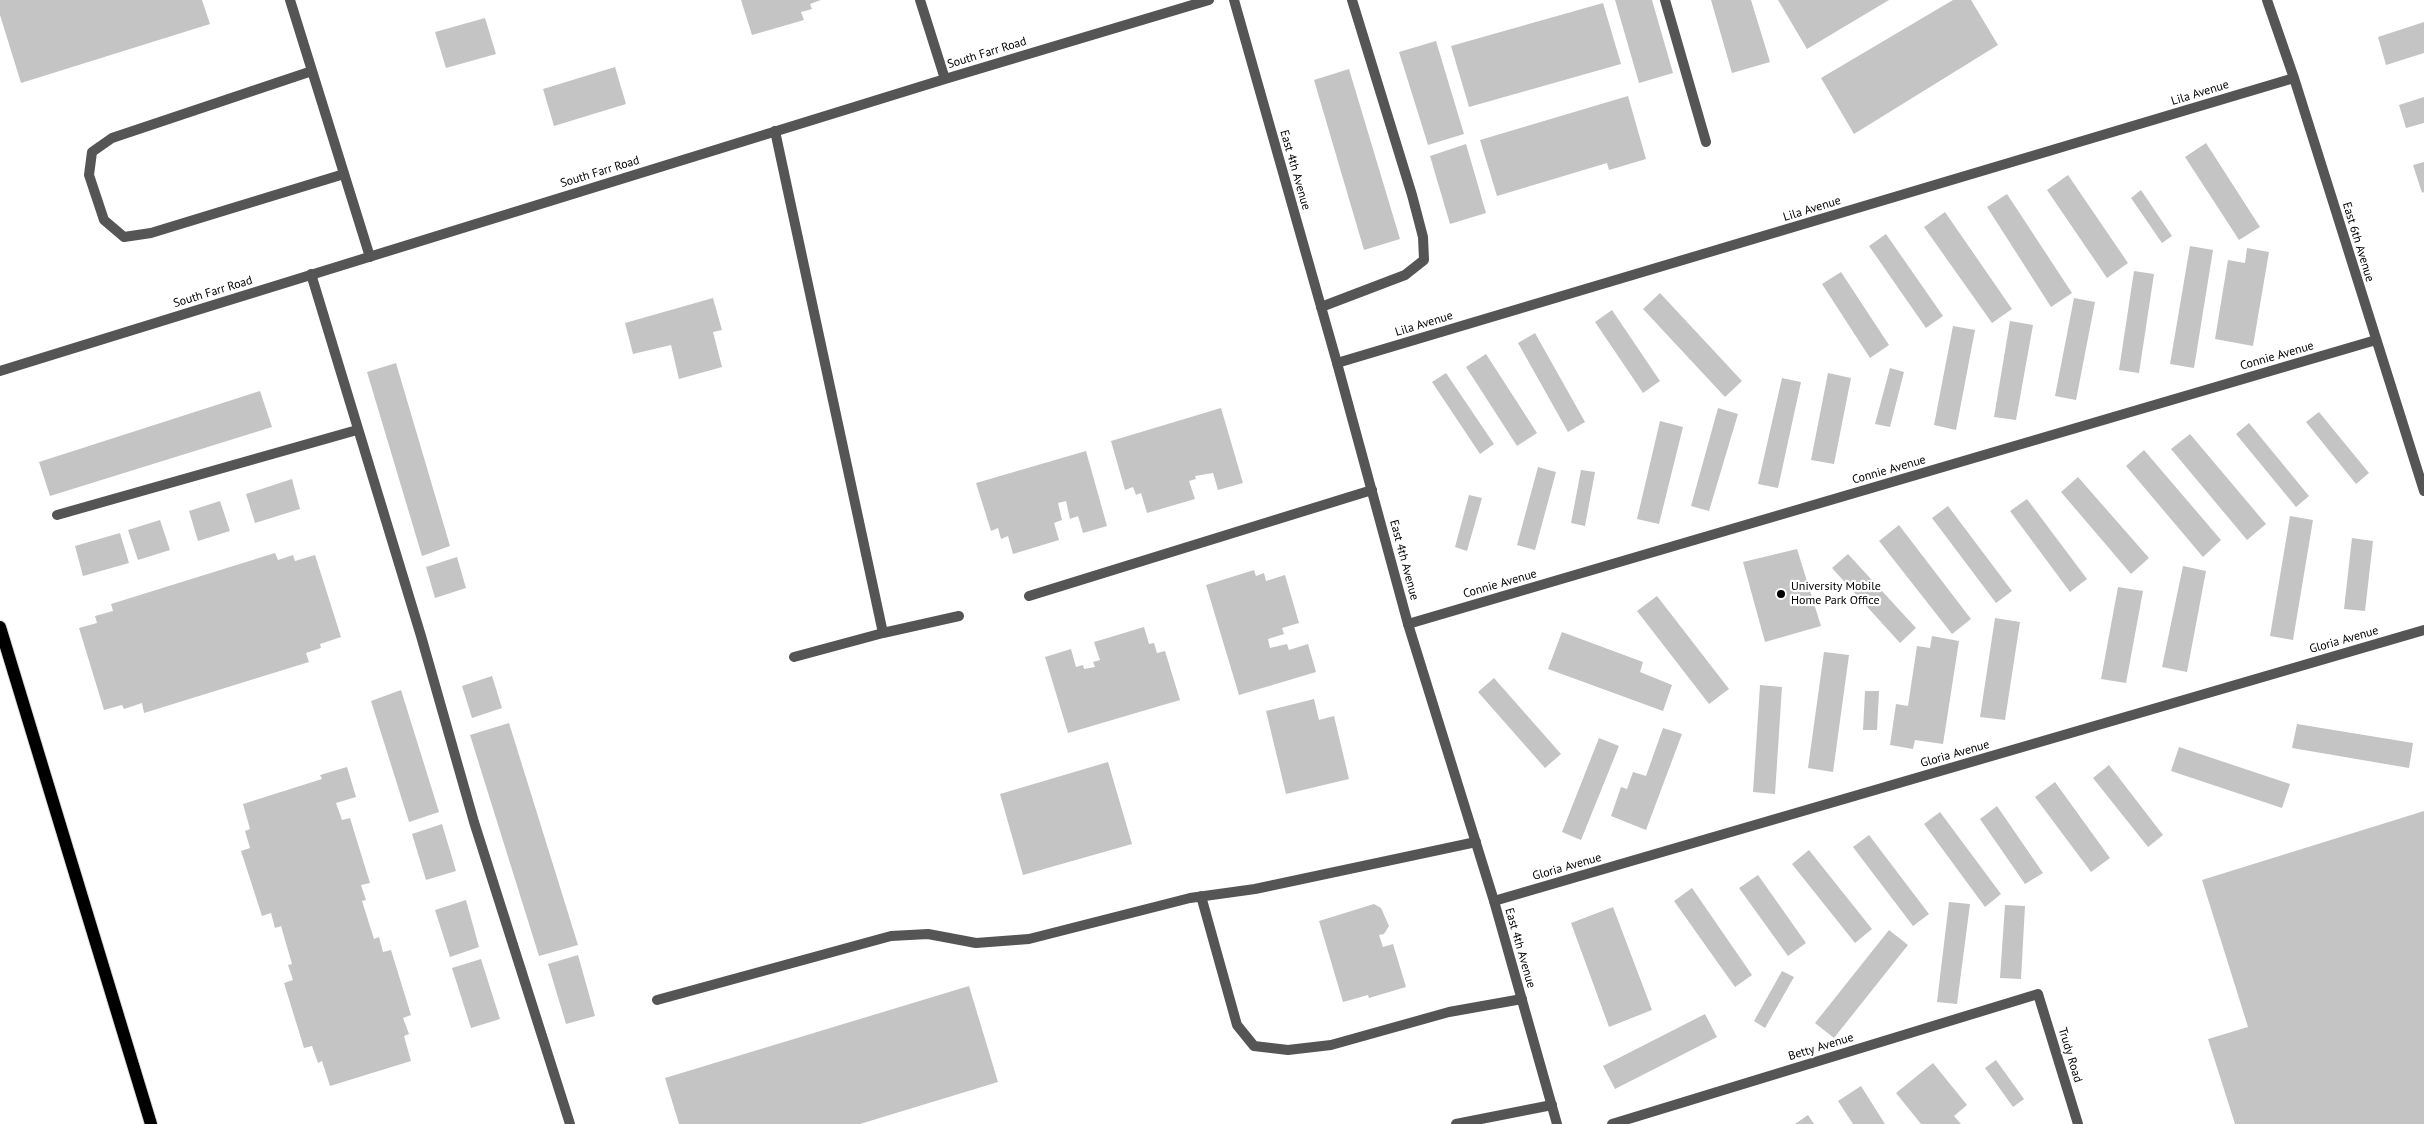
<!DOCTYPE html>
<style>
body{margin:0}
canvas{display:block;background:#fff}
</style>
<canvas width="2424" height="1124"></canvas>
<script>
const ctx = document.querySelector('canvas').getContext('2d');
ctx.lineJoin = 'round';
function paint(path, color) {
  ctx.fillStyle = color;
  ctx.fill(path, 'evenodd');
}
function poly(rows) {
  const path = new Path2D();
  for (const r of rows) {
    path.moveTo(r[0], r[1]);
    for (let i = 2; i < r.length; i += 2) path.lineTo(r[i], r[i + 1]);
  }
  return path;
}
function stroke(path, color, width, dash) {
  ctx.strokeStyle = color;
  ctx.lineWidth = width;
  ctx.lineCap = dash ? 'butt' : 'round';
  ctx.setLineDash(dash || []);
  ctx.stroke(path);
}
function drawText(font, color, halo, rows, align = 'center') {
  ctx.font = font + ' "PT Sans",sans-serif';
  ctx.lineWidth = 4.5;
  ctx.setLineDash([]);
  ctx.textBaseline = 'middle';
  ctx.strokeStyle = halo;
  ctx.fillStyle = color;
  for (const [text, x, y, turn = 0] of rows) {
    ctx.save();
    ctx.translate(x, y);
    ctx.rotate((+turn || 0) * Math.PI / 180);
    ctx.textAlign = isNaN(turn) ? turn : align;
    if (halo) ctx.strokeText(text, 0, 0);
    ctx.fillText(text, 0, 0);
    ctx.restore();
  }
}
const building = poly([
 [0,0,202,0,210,24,21,83,0,15],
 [741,0,821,0,810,4,812,9,801,12,804,20,752,35],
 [1615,0,1652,0,1673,73,1639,83],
 [1711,0,1751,0,1770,62,1732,73],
 [1778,0,1889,0,1807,49],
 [1953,0,1971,0,1998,45,1854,134,1821,78],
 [1603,3,1621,64,1469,107,1451,46],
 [485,18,496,54,446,68,435,32],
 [2424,22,2424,53,2386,65,2378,37],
 [1436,41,1464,134,1428,145,1399,52],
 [615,67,626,104,554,126,543,89],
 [1349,69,1400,239,1364,250,1314,80],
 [1628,96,1646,159,1609,170,1607,163,1497,196,1480,140],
 [2424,97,2424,123,2406,128,2399,105],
 [2206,143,2260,227,2239,240,2185,157],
 [1466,144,1486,213,1450,224,1430,156],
 [2424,162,2424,192,2422,193,2413,165],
 [2068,175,2128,263,2107,278,2047,190],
 [2141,190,2172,236,2162,243,2131,198],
 [2007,194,2072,293,2051,307,1987,207],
 [1945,212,2012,309,1992,323,1924,227],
 [1886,234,1943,316,1926,328,1869,246],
 [2190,246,2213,250,2194,368,2170,364],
 [2247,248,2269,252,2253,346,2215,339,2228,260,2245,263],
 [2134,271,2154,274,2139,373,2119,370],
 [1841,272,1889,345,1870,358,1822,284],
 [1660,293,1742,381,1725,397,1643,309],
 [713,298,722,330,713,332,722,367,679,379,671,345,633,354,625,323],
 [2074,298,2095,302,2076,400,2055,396],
 [1612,310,1660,381,1643,393,1595,322],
 [2010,321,2033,325,2016,420,1994,417],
 [1953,326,1975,330,1956,430,1934,425],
 [1535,333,1585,422,1568,432,1518,343],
 [1486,354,1537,433,1517,446,1466,367],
 [396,363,450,546,422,556,367,372],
 [1890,368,1904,372,1890,427,1875,424],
 [1446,373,1494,444,1480,454,1432,382],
 [1828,373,1851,378,1834,464,1811,460],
 [1782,378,1801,382,1778,488,1758,484],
 [260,391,272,427,50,496,39,462],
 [1221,408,1243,483,1218,490,1213,473,1195,476,1196,479,1189,481,1195,499,1147,513,1141,493,1136,495,1133,487,1125,490,1111,441],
 [1718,408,1738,414,1709,511,1691,506],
 [2319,412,2369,473,2356,484,2306,422],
 [1660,421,1683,427,1659,524,1637,519],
 [2249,423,2309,496,2296,507,2236,434],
 [2190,434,2266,524,2247,540,2171,449],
 [2144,450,2221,540,2203,557,2126,466],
 [1086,451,1107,526,1083,533,1078,516,1070,519,1066,501,1058,503,1062,520,1054,523,1059,540,1013,554,1008,536,1001,539,998,528,991,531,976,483],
 [1538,467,1556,472,1535,550,1517,545],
 [1581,470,1595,472,1585,526,1571,523],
 [2078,477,2149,558,2131,574,2061,492],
 [292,479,300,509,255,523,246,494],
 [1469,495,1482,498,1467,551,1455,547],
 [2027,499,2087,579,2070,592,2010,511],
 [220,501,230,531,198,541,189,511],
 [1948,506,2012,591,1996,603,1932,518],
 [2290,516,2313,520,2293,640,2270,636],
 [160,520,170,550,138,560,128,530],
 [1899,525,1971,619,1952,634,1879,541],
 [120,533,129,563,83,576,75,546],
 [2352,538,2373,541,2365,611,2344,609],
 [1797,549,1821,626,1765,642,1743,562],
 [275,553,278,560,293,555,295,561,315,555,341,637,320,644,321,648,306,653,309,662,144,713,142,703,124,709,122,705,104,710,79,628,97,623,95,616,113,611,111,604],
 [1848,554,1916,628,1900,643,1832,568],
 [457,557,466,588,435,598,426,567],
 [2183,566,2206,571,2187,672,2162,667],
 [1254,570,1256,576,1264,573,1266,581,1285,575,1299,623,1282,628,1284,634,1268,639,1270,648,1287,644,1289,650,1308,644,1316,672,1239,695,1206,585],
 [2118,587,2143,591,2126,683,2101,679],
 [1657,596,1729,689,1709,704,1637,611],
 [1995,618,2020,622,2005,720,1980,717],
 [1144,627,1149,644,1154,643,1157,653,1165,651,1180,700,1068,733,1045,657,1071,649,1076,667,1083,665,1084,669,1095,667,1093,662,1100,660,1094,642],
 [1562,632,1643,662,1640,672,1672,685,1663,711,1548,669],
 [1932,636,1959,641,1943,744,1915,740,1913,749,1890,745,1896,704,1908,706,1917,646,1930,648],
 [1824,652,1849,655,1833,772,1808,768],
 [492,676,502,708,472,718,462,686],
 [1494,678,1561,754,1545,768,1478,692],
 [1760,685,1782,687,1775,794,1753,792],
 [401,690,439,812,409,822,371,701],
 [1865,691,1879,691,1877,730,1863,730],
 [1314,699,1319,720,1334,716,1349,779,1286,794,1266,711],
 [509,723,578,945,539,956,470,735],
 [2297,724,2413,743,2409,768,2292,748],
 [1663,728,1682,734,1646,830,1611,816,1621,787,1627,789,1633,772,1646,776],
 [1599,738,1619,746,1581,840,1562,832],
 [2179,747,2290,784,2282,808,2171,771],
 [1108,762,1132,844,1023,875,1000,794],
 [2109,765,2163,835,2148,847,2093,778],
 [347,767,356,797,336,803,342,820,350,818,370,883,361,885,366,900,362,901,374,939,379,937,383,952,391,950,411,1015,403,1018,409,1034,404,1036,411,1061,330,1086,322,1061,318,1063,312,1046,304,1048,284,983,293,980,288,965,292,964,281,926,275,928,271,913,262,916,241,851,250,848,245,831,250,829,243,804,322,779,320,775],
 [2055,782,2110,858,2091,872,2035,797],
 [1997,806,2043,873,2025,884,1980,819],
 [2424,811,2424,1124,2235,1124,2208,1039,2248,1027,2202,880],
 [1940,812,2001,894,1985,907,1924,824],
 [442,824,456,871,426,880,412,834],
 [1869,835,1929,914,1913,926,1853,847],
 [1809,850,1872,929,1855,943,1792,864],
 [1758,875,1806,943,1788,956,1739,888],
 [1692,888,1752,975,1735,987,1674,901],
 [466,900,479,947,450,957,435,910],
 [1949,902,1970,904,1957,1004,1937,1002],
 [1374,904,1381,908,1389,926,1384,934,1379,935,1383,947,1393,944,1406,987,1369,998,1368,995,1343,1002,1319,921],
 [2005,905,2025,906,2021,979,2000,978],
 [1613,907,1652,1010,1609,1027,1571,923],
 [1889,930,1908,945,1834,1038,1815,1023],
 [578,955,595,1016,566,1024,548,964],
 [481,959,500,1019,471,1028,452,968],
 [1782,971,1794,977,1765,1028,1754,1021],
 [969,986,998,1082,860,1124,679,1124,665,1078],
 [1705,1014,1717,1037,1615,1089,1603,1066],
 [1996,1060,2024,1099,2013,1107,1985,1068],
 [1933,1063,1967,1105,1954,1116,1961,1124,1921,1124,1896,1093],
 [1861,1086,1885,1124,1853,1124,1838,1101],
 [1808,1115,1814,1124,1795,1124]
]);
const service = poly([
 [290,0,370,257],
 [1665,0,1706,142],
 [312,71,112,138,92,152,89,175,104,220,124,237,151,233,344,174],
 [775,131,883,633,794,657],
 [311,274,421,636,474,822,570,1124],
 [1321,307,1405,275,1424,260,1423,237,1412,195,1352,0],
 [57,515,357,430],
 [1029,596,1372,490],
 [883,633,959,616],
 [1201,896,1237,1025,1254,1046,1288,1050,1331,1045,1449,1012,1522,999],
 [657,1000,891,936,928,934,976,943,1029,939,1190,898,1255,889,1476,842],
 [1456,1124,1552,1105]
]);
const minor = poly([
 [2267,0,2294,78,2424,491],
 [1337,363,2294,78],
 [1408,624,2376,340],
 [1494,901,2424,630],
 [1612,1124,2038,994,2078,1124]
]);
const tertiary = poly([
 [920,0,945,79],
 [1234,0,1337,363,1408,624,1494,901,1557,1124],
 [0,371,945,79,1209,0]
]);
const primary = poly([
 [0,627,151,1124]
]);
const markers = [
 [1781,594,5,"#000"]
];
const streetNames = [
 ["South Farr Road",987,53,-17],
 ["Lila Avenue",2200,93,-17],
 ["East 4th Avenue",1295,170,74],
 ["South Farr Road",600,172,-17],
 ["Lila Avenue",1812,209,-17],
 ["East 6th Avenue",2358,242,73],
 ["South Farr Road",213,292,-17],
 ["Lila Avenue",1424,324,-17],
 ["Connie Avenue",2277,356,-16],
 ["Connie Avenue",1889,470,-16],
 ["East 4th Avenue",1404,560,75],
 ["Connie Avenue",1500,584,-16],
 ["Gloria Avenue",2344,640,-16],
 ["Gloria Avenue",1955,754,-16],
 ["Gloria Avenue",1567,867,-16],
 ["East 4th Avenue",1520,948,74],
 ["Betty Avenue",1821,1047,-17],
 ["Trudy Road",2070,1055,73]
];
const poiNames = [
 ["University Mobile",1791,587],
 ["Home Park Office",1791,601]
];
paint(building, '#c4c4c4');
stroke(primary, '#dbdbdb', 14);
stroke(service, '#555', 10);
stroke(minor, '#555', 10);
stroke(tertiary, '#555', 10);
stroke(primary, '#000', 12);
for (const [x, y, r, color] of markers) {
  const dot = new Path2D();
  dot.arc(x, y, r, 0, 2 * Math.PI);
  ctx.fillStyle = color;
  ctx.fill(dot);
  stroke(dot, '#fff', 2);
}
drawText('12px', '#000', '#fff', streetNames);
drawText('12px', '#000', '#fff', poiNames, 'left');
</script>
